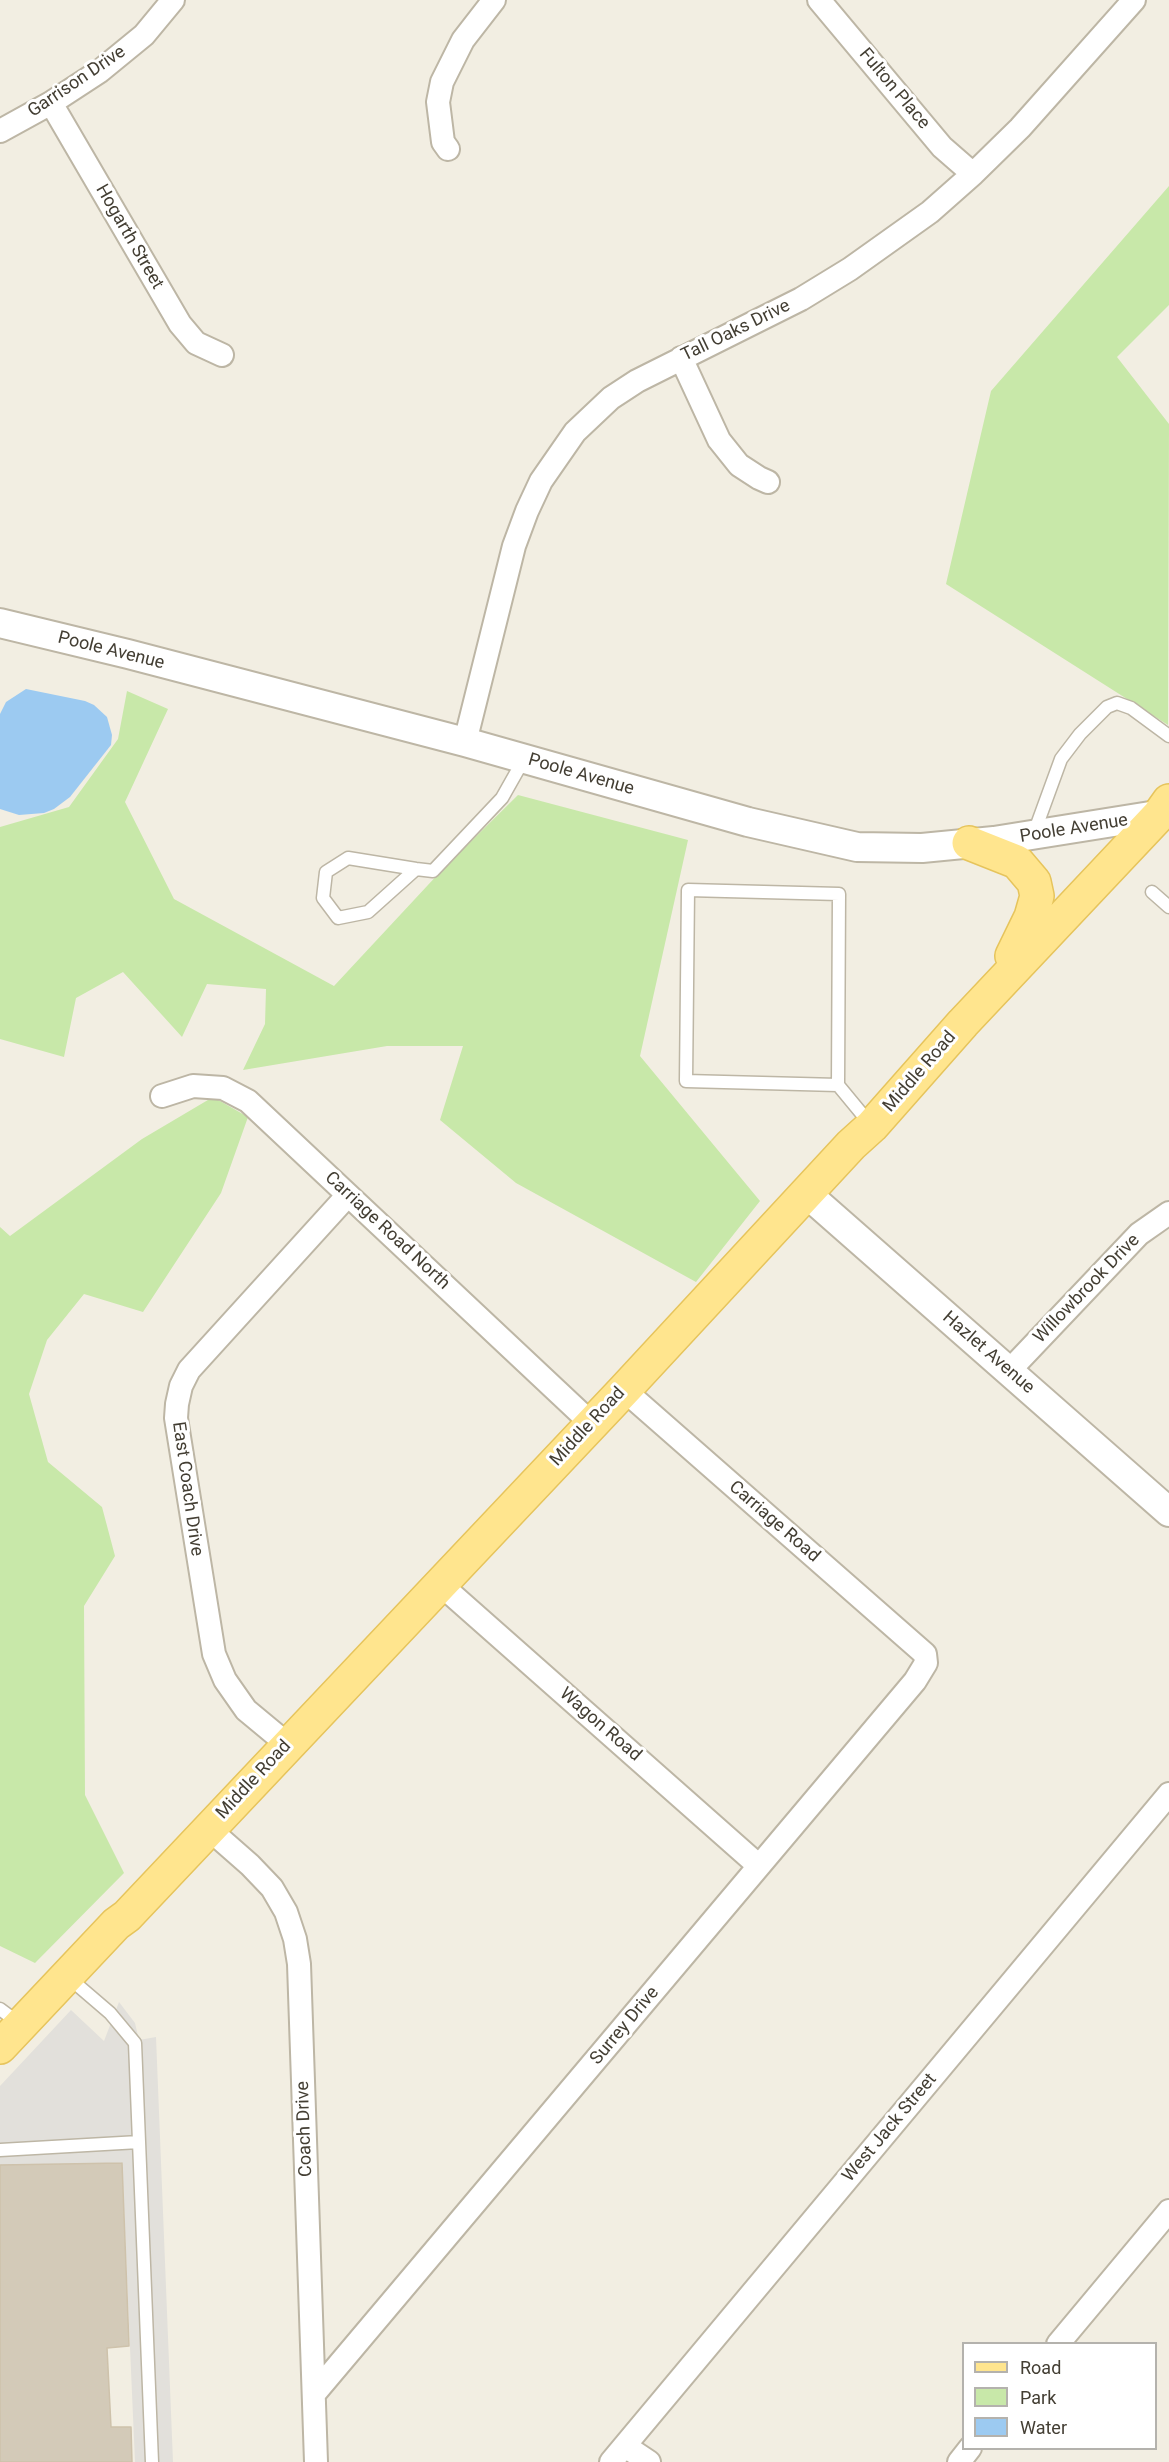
<!DOCTYPE html>
<style>
body{margin:0}
#map{position:relative;width:1169px;height:2462px;overflow:hidden;background:#f2eee2;font-family:Roboto,sans-serif}
canvas{display:block}
.legend{position:absolute;left:962px;top:2342px;width:195px;height:108px;box-sizing:border-box;background:#fff;border:2px solid #b4b2ad;margin:0;padding:8px 10px;list-style:none;font-size:18px;color:#433e33}
.legend li{display:flex;align-items:center;gap:12px;height:30px}
.legend b{width:30px;border:2px solid #b4b2ad}
</style>
<div id="map">
<canvas width="1169" height="2462"></canvas>
<ul class="legend">
<li><b style="height:8px;background:#ffe58e"></b>Road</li>
<li><b style="height:16px;background:#c8e8a9"></b>Park</li>
<li><b style="height:16px;background:#9ccaf1"></b>Water</li>
</ul>
</div>
<script>
const ctx = document.querySelector('canvas').getContext('2d');
ctx.lineJoin = 'round';
function paint(path, color) {
  ctx.fillStyle = color;
  ctx.fill(path, 'evenodd');
}
function poly(rows) {
  const path = new Path2D();
  for (const r of rows) {
    path.moveTo(r[0], r[1]);
    for (let i = 2; i < r.length; i += 2) path.lineTo(r[i], r[i + 1]);
  }
  return path;
}
function stroke(path, color, width, dash) {
  ctx.strokeStyle = color;
  ctx.lineWidth = width;
  ctx.lineCap = dash ? 'butt' : 'round';
  ctx.setLineDash(dash || []);
  ctx.stroke(path);
}
function drawText(font, color, halo, rows, align = 'center') {
  ctx.font = font + ' Roboto,sans-serif';
  ctx.lineWidth = 6;
  ctx.setLineDash([]);
  ctx.textBaseline = 'middle';
  ctx.strokeStyle = halo;
  ctx.fillStyle = color;
  for (const [text, x, y, turn = 0] of rows) {
    ctx.save();
    ctx.translate(x, y);
    ctx.rotate((+turn || 0) * Math.PI / 180);
    ctx.textAlign = isNaN(turn) ? turn : align;
    if (halo) ctx.strokeText(text, 0, 0);
    ctx.fillText(text, 0, 0);
    ctx.restore();
  }
}
const green = poly([
 [1169,186,1169,305,1117,357,1169,424,1168,725,946,584,991,391],
 [127,691,168,709,125,802,174,899,334,986,441,871,518,795,688,840,640,1056,760,1201,696,1282,516,1183,440,1120,463,1046,387,1046,243,1070,265,1024,266,989,207,984,182,1037,123,972,76,998,64,1057,0,1039,0,827,69,807,118,739],
 [213,1097,248,1117,221,1193,143,1312,84,1294,47,1340,29,1394,48,1462,102,1507,115,1556,84,1606,85,1795,124,1873,35,1963,0,1946,0,1227,10,1236,142,1139]
]);
const parking = poly([
 [119,2002,135,2023,139,2040,156,2037,173,2462,135,2462,122,2164,0,2165,0,2086,71,2010,104,2041]
]);
const water = poly([
 [26,689,85,701,94,705,107,717,112,735,111,745,70,797,54,809,44,813,19,815,0,809,0,714,6,702]
]);
const building = poly([
 [122,2163,129,2346,107,2348,111,2427,131,2427,132,2462,0,2462,0,2165,122,2163]
]);
const service = poly([
 [1034,833,1061,759,1080,734,1107,707,1117,703,1131,708,1169,736],
 [416,869,368,912,338,918,323,898,326,872,348,858,416,869,433,871,502,798,524,759],
 [1152,892,1169,907],
 [838,1085,686,1081,688,890,839,894,838,1085,871,1125],
 [68,1977,110,2013,135,2043,152,2462],
 [0,2009,20,2024],
 [0,2150,139,2142]
]);
const minor = poly([
 [819,0,942,147,973,174],
 [51,103,180,324,196,343,222,355],
 [0,131,51,103,100,71,144,35,173,0],
 [448,149,443,142,438,102,442,82,463,40,494,0],
 [681,358,719,440,739,465,759,478,768,482],
 [465,742,514,546,527,511,541,481,575,432,611,398,637,381,801,299,850,269,930,212,973,174,1020,128,1134,0],
 [162,1096,193,1086,223,1088,248,1101,592,1424],
 [1009,1371,1139,1234,1169,1213],
 [440,1584,759,1866],
 [287,1744,246,1710,225,1680,214,1654,176,1418,177,1404,181,1386,189,1370,348,1195],
 [209,1829,250,1865,272,1888,286,1912,295,1939,299,1964,316,2462],
 [1058,2344,1169,2211],
 [314,2394,915,1681,926,1663,925,1654,624,1390],
 [625,2446,649,2462],
 [611,2462,1169,1794],
 [959,2462,970,2448]
]);
const tertiary = poly([
 [0,623,128,654,465,742,748,822,857,847,922,848,994,841,1169,813],
 [806,1193,1169,1512]
]);
const primary = poly([
 [969,843,1017,862,1034,882,1037,896,1031,917,1012,956],
 [0,2047,116,1924,127,1916,624,1390,851,1145,872,1126,963,1023,1159,815,1169,801]
]);
const streetNames = [
 ["Garrison Drive",77,82,-34],
 ["Fulton Place",894,89,50],
 ["Hogarth Street",129,237,60],
 ["Tall Oaks Drive",736,331,-26],
 ["Poole Avenue",111,651,14],
 ["Poole Avenue",581,775,16],
 ["Poole Avenue",1074,829,-9],
 ["Middle Road",920,1072,-49],
 ["Carriage Road North",387,1231,43],
 ["Willowbrook Drive",1087,1289,-46],
 ["Hazlet Avenue",988,1353,41],
 ["Middle Road",588,1427,-47],
 ["East Coach Drive",187,1489,82],
 ["Carriage Road",774,1522,41],
 ["Wagon Road",600,1725,41],
 ["Middle Road",254,1780,-47],
 ["Surrey Drive",625,2026,-50],
 ["West Jack Street",890,2128,-50],
 ["Coach Drive",305,2129,-92]
];
paint(green, '#c8e8a9');
paint(parking, '#e2e0db');
paint(water, '#9ccaf1');
paint(building, '#d3cab8');
stroke(building, '#cec2ab', 1.5);
stroke(service, '#bdb6a5', 15);
stroke(minor, '#bdb6a5', 26);
stroke(tertiary, '#bdb6a5', 32);
stroke(primary, '#e6c45c', 36);
stroke(service, '#fff', 12);
stroke(minor, '#fff', 22);
stroke(tertiary, '#fff', 28);
stroke(primary, '#ffe58e', 33);
drawText('18px', '#433e33', '#fff', streetNames);
</script>
